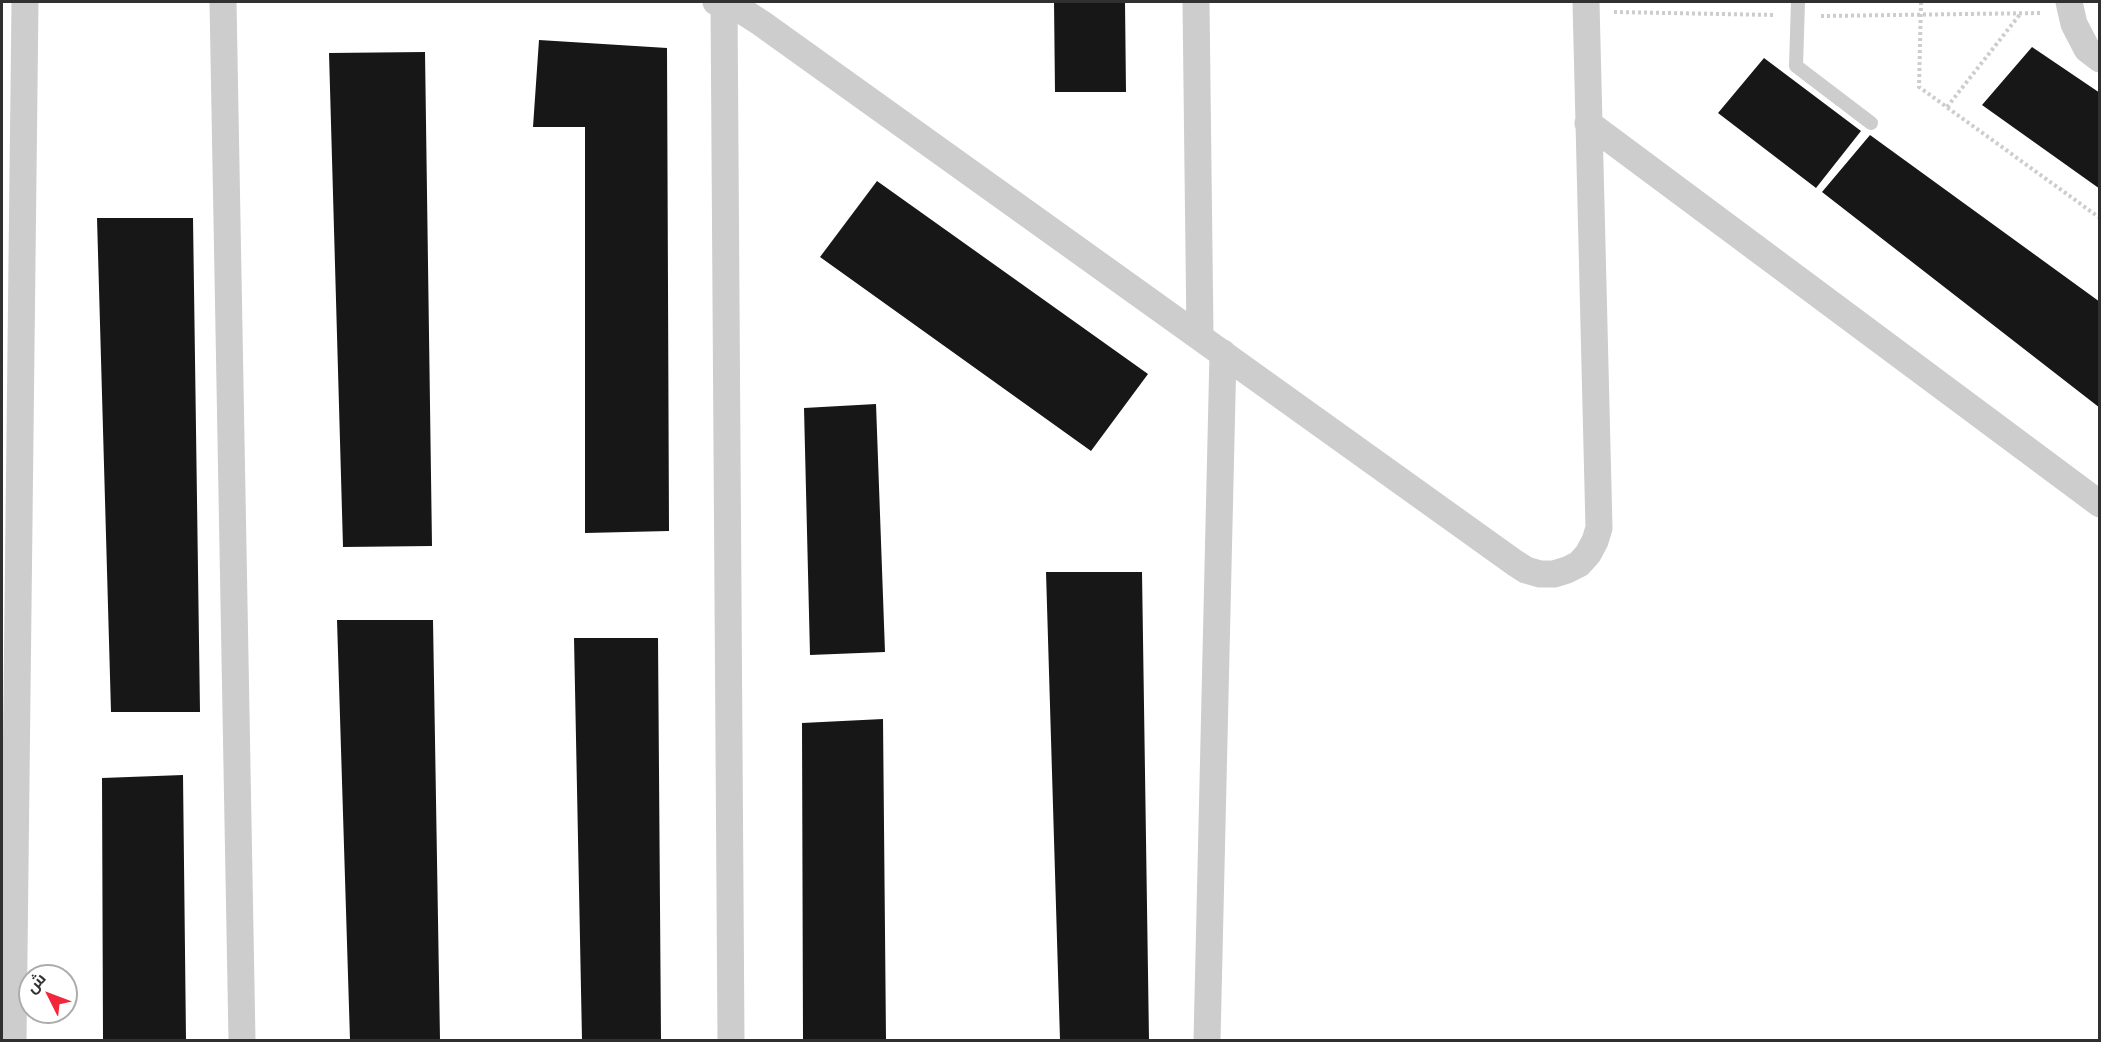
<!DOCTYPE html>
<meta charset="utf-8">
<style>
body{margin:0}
#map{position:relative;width:2101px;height:1042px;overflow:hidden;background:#fff;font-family:"Roboto Condensed",Cairo,sans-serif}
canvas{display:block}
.frame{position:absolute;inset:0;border:3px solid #303030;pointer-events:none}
.north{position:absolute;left:18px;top:964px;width:60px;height:60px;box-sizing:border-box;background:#fff;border:2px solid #acacac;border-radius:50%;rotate:312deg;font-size:16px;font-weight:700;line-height:24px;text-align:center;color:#303030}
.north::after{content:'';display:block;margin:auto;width:21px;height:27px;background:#f3273c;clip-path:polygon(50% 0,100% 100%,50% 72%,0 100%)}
</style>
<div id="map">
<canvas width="2101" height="1042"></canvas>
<div class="frame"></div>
<div class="north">ش</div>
</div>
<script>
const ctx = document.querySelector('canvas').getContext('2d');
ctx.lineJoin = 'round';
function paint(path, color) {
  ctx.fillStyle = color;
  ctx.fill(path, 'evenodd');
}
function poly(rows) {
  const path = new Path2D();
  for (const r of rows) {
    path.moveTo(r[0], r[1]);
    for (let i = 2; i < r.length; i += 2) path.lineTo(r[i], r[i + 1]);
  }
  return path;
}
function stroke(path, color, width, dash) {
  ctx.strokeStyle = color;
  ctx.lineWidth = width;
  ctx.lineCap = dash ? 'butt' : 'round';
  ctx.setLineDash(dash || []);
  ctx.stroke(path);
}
const building = poly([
 [1054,2,1125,2,1126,92,1055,92],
 [539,40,667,48,669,531,585,533,585,127,533,127],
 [2032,47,2100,93,2100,189,1982,105],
 [425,52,432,546,343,547,329,53],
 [1764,58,1861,131,1816,188,1718,113],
 [1870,135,2100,302,2100,408,1822,192],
 [877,181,1148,374,1091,451,820,257],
 [97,218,193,218,200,712,111,712],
 [876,404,885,652,810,655,804,408],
 [1046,572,1142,572,1149,1040,1060,1040],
 [337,620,433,620,440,1040,350,1040],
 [574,638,658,638,661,1040,582,1040],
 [883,719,886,1040,803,1040,802,723],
 [183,775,186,1040,103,1040,102,778]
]);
const path = poly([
 [1921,2,1919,87,2100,218],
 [1614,12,1774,15],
 [1821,16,2041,13],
 [1947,107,2021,13]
]);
const service = poly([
 [1798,2,1796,66,1871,123]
]);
const minor = poly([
 [223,2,242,1040],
 [716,2,744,12,761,23,1515,563,1526,570,1540,574,1554,574,1567,570,1579,564,1588,554,1595,541,1599,528,1586,2],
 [724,2,731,1040],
 [1196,2,1200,336],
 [2069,2,2074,24,2087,49,2100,59],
 [1588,123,2100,504],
 [13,1040,25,2],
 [1207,1040,1223,353]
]);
paint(building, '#171717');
stroke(path, '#cdcdcd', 4, [3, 3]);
stroke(service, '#cdcdcd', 14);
stroke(minor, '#cdcdcd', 27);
</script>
